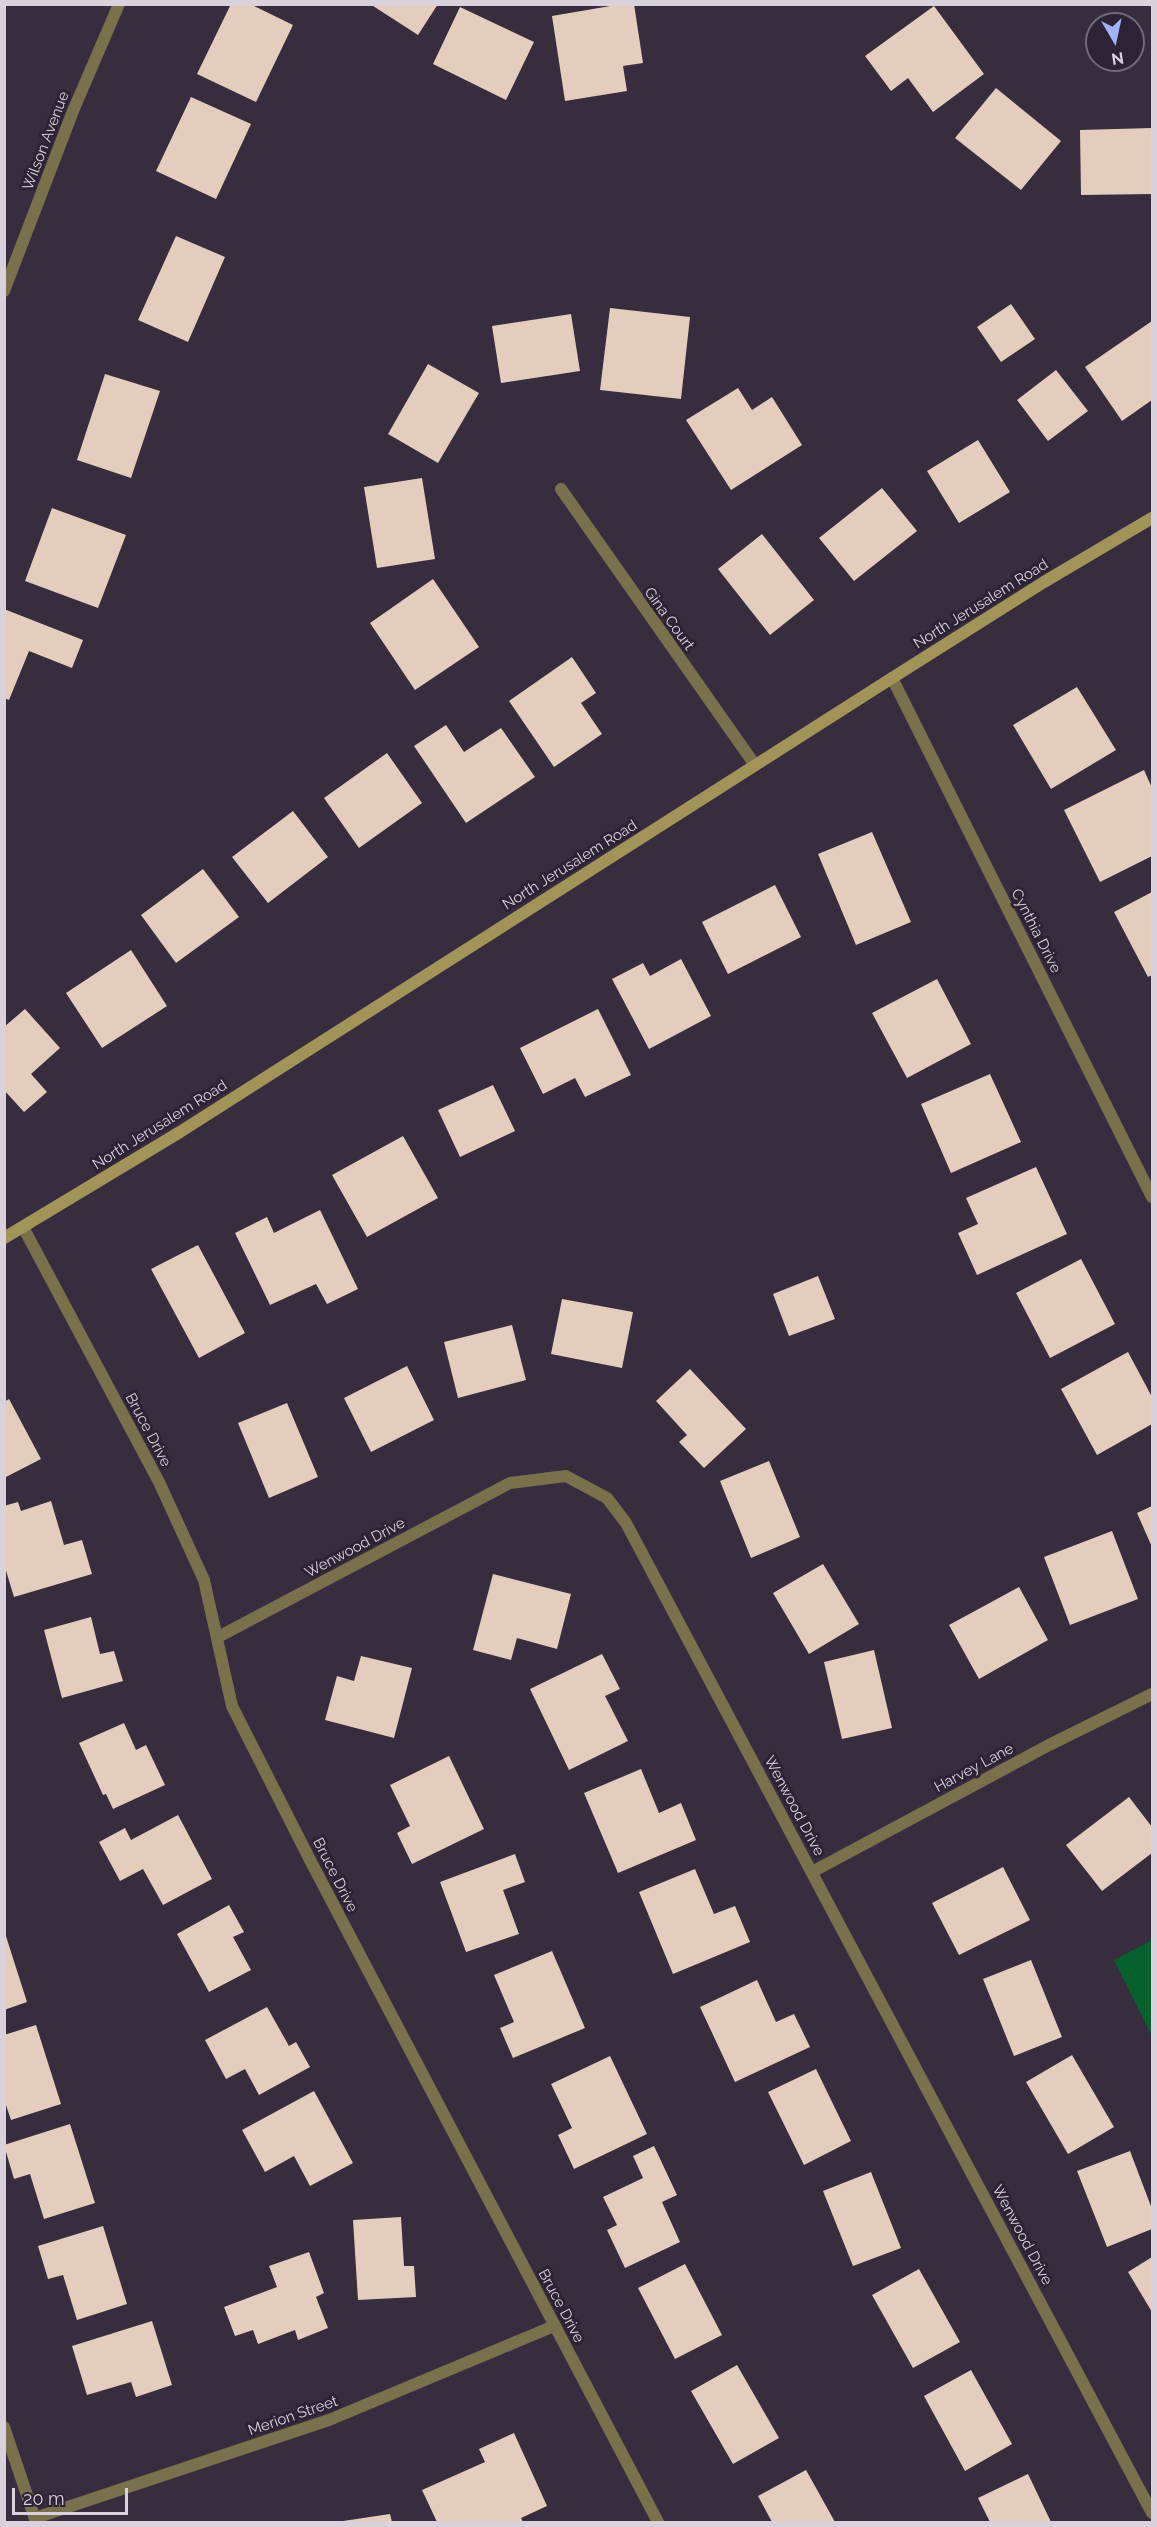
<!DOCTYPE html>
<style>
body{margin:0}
#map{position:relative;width:1157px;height:2527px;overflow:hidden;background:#382d3f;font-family:Raleway,sans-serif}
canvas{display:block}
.frame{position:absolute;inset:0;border:6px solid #d9d2dd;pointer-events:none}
.north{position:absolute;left:1085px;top:12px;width:60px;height:60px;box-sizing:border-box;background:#2e2335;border:2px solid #726978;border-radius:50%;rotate:171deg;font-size:16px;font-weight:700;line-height:24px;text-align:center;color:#d9d2dd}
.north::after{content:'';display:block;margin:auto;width:21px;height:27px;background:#a1b2fd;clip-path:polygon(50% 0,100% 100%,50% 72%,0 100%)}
.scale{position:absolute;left:12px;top:2488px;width:116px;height:27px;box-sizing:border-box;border:3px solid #d9d2dd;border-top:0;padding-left:8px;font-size:18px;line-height:21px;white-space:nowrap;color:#d9d2dd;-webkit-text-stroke:4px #2e2335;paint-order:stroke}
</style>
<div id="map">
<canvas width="1157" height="2527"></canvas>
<div class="frame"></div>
<div class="north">N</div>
<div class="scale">20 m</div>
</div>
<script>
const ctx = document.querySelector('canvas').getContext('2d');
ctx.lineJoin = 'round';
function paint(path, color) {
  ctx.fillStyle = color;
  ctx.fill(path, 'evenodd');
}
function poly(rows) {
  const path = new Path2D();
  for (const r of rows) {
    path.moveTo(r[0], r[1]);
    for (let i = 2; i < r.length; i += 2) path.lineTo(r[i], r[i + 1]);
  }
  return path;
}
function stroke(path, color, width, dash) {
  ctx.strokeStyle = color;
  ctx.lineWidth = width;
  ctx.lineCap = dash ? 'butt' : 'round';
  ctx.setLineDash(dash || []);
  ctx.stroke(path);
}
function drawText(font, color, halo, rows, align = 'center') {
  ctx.font = font + ' Raleway,sans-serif';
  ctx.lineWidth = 6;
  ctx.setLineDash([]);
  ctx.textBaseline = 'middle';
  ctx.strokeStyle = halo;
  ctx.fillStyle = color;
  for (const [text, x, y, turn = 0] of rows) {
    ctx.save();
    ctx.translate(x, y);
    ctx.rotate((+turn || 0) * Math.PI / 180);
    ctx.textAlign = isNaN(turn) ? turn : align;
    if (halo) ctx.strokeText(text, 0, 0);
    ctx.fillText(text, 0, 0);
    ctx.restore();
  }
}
const green = poly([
 [1152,1940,1152,2036,1114,1960]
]);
const building = poly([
 [231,4,250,4,293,25,256,102,197,74],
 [370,4,438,4,418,35],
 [622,4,634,4,643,63,623,66,627,91,565,101,552,16],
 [934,6,984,74,933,112,908,78,891,91,865,56],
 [460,7,534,42,506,100,433,64],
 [996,88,1061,141,1021,190,955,138],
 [191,97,251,124,216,199,156,171],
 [1152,128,1152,194,1081,195,1080,130],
 [176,236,225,257,188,342,138,320],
 [1011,304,1035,339,1001,362,977,327],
 [610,308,690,317,681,399,600,390],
 [571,314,580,371,501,383,492,326],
 [1152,321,1152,400,1122,421,1085,367],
 [428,364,479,393,438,463,388,434],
 [1056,370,1088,411,1048,441,1017,400],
 [105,374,160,391,131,478,77,460],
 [738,388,752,410,772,397,802,445,731,490,686,420],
 [978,440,1010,492,959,523,927,471],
 [422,478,435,559,377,568,364,487],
 [882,488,917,531,854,581,819,538],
 [52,508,126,535,98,608,25,581],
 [762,534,814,600,770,635,718,569],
 [433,579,479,647,415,690,370,623],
 [4,609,83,640,72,668,29,651,9,700,4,698],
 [572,657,596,693,581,703,602,734,554,767,509,701],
 [1077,687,1116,750,1051,789,1013,725],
 [446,725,464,752,501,728,535,777,466,823,414,746],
 [387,753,422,803,359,848,324,798],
 [1144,770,1152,788,1152,856,1100,882,1064,810],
 [293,811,328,857,268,903,232,857],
 [872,832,911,922,856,945,818,854],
 [203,869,239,917,176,963,141,915],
 [775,885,801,937,728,974,702,922],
 [1152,892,1152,975,1148,977,1114,912],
 [131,950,167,1006,102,1048,66,993],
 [681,959,711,1016,649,1049,612,979,643,963,650,976],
 [937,979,971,1044,907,1078,872,1013],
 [25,1009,60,1048,31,1074,47,1092,24,1112,4,1090,4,1027],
 [598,1009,631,1075,585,1097,575,1078,543,1094,520,1048],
 [990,1074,1021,1142,951,1173,921,1104],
 [493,1085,515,1131,460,1157,438,1110],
 [403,1136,438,1198,367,1237,332,1175],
 [1036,1167,1067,1234,977,1275,958,1233,978,1224,966,1198],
 [320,1210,358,1289,327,1304,316,1284,270,1305,235,1233,267,1217,274,1233],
 [198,1245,245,1333,199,1358,151,1269],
 [1081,1259,1115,1324,1050,1358,1016,1293],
 [818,1276,835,1319,789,1336,773,1294],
 [562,1299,633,1312,622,1368,551,1354],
 [512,1325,526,1380,458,1398,444,1342],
 [1128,1352,1152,1397,1152,1424,1097,1455,1061,1389],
 [407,1366,434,1420,371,1452,344,1398],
 [690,1369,746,1429,704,1468,679,1442,687,1435,656,1401],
 [9,1399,41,1459,4,1478,4,1402],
 [287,1403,318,1477,269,1498,238,1423],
 [769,1461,800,1537,751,1558,720,1481],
 [51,1501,64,1545,82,1540,92,1574,14,1597,4,1564,4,1506,18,1502,21,1511],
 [1152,1506,1152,1547,1137,1513],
 [1112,1531,1138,1599,1070,1625,1044,1557],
 [823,1564,859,1624,809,1654,773,1593],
 [493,1574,571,1594,557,1649,517,1638,511,1660,473,1650],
 [1019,1587,1048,1640,979,1679,949,1625],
 [91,1617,100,1654,114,1651,123,1681,62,1698,44,1630],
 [874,1650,892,1728,842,1739,824,1662],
 [602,1654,620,1689,605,1696,628,1741,569,1770,530,1689],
 [361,1656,412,1668,394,1738,325,1720,337,1676,354,1681],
 [124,1723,136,1750,146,1745,165,1785,113,1809,106,1794,103,1795,79,1743],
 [449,1756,484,1829,412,1864,397,1833,410,1826,390,1785],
 [641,1769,659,1813,681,1803,696,1840,618,1873,584,1793],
 [1129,1797,1152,1827,1152,1853,1102,1891,1066,1845],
 [178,1815,212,1879,163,1905,143,1869,120,1881,99,1842,125,1828,131,1840],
 [515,1854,525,1882,503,1890,519,1934,466,1952,440,1882],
 [1003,1867,1030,1920,959,1955,932,1903],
 [695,1869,714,1914,735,1906,750,1942,673,1974,639,1892],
 [229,1905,244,1932,233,1937,251,1970,209,1992,177,1934],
 [4,1930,27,2002,4,2010],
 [552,1951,585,2028,513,2058,500,2028,514,2022,494,1975],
 [1031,1960,1062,2037,1014,2056,983,1979],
 [757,1980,776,2022,794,2014,810,2047,735,2082,700,2007],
 [267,2007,289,2046,296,2042,310,2067,259,2095,245,2069,226,2079,205,2040],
 [36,2025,61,2104,11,2120,4,2099,4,2035],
 [1072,2055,1114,2127,1068,2154,1026,2082],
 [610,2056,647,2134,574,2169,558,2135,572,2128,551,2084],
 [816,2069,851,2141,804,2165,768,2092],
 [314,2091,353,2163,310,2186,294,2156,265,2172,242,2130],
 [70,2124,95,2203,44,2219,30,2174,14,2179,4,2145],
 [654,2146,677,2195,662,2202,680,2242,625,2268,607,2230,617,2225,603,2197,643,2178,633,2156],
 [1130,2151,1152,2209,1152,2229,1107,2247,1077,2171],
 [871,2172,901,2248,853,2266,823,2191],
 [401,2217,404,2266,414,2266,416,2297,358,2300,353,2220],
 [103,2226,127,2304,77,2320,63,2275,48,2279,38,2246],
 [309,2252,324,2293,316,2297,328,2328,298,2340,295,2330,258,2344,253,2330,235,2336,224,2307,277,2287,269,2266],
 [1152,2257,1152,2312,1128,2272],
 [685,2264,722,2335,675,2359,638,2288],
 [919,2269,960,2342,913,2368,872,2295],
 [152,2321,172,2385,136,2397,131,2382,87,2395,72,2346],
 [737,2365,779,2438,733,2464,691,2391],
 [971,2370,1012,2444,965,2471,924,2396],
 [514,2433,547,2506,521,2518,523,2522,437,2522,422,2490,485,2462,479,2449],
 [806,2470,835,2522,772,2522,758,2496],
 [1028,2474,1051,2522,990,2522,978,2498],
 [390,2514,392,2522,343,2522,343,2521]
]);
const minor = poly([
 [4,291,73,111,119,4],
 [561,489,755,765],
 [892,678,1152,1197],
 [23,1227,159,1482,204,1580,232,1706,310,1860,658,2522],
 [218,1637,510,1483,566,1476,607,1498,626,1523,1152,2513],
 [812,1872,1049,1745,1152,1694],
 [4,2427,36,2522],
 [35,2518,329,2420,554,2326]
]);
const secondary = poly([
 [4,1238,180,1132,892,678,1044,582,1152,518]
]);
const streetNames = [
 ["Wilson Avenue",46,141,-69],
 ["North Jerusalem Road",981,604,-32],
 ["Gina Court",669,619,54],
 ["North Jerusalem Road",570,865,-32],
 ["Cynthia Drive",1036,931,63],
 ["North Jerusalem Road",160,1125,-32],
 ["Bruce Drive",148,1430,62],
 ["Wenwood Drive",355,1548,-28],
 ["Harvey Lane",974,1768,-28],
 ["Wenwood Drive",794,1806,62],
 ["Bruce Drive",335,1875,63],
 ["Wenwood Drive",1022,2235,62],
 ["Bruce Drive",561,2306,62],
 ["Merion Street",293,2416,-19]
];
paint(green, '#07612f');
paint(building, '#e4cdbc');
stroke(minor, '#79704c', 12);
stroke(secondary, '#a29358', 12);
drawText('15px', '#d9d2dd', '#2e2335', streetNames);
</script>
